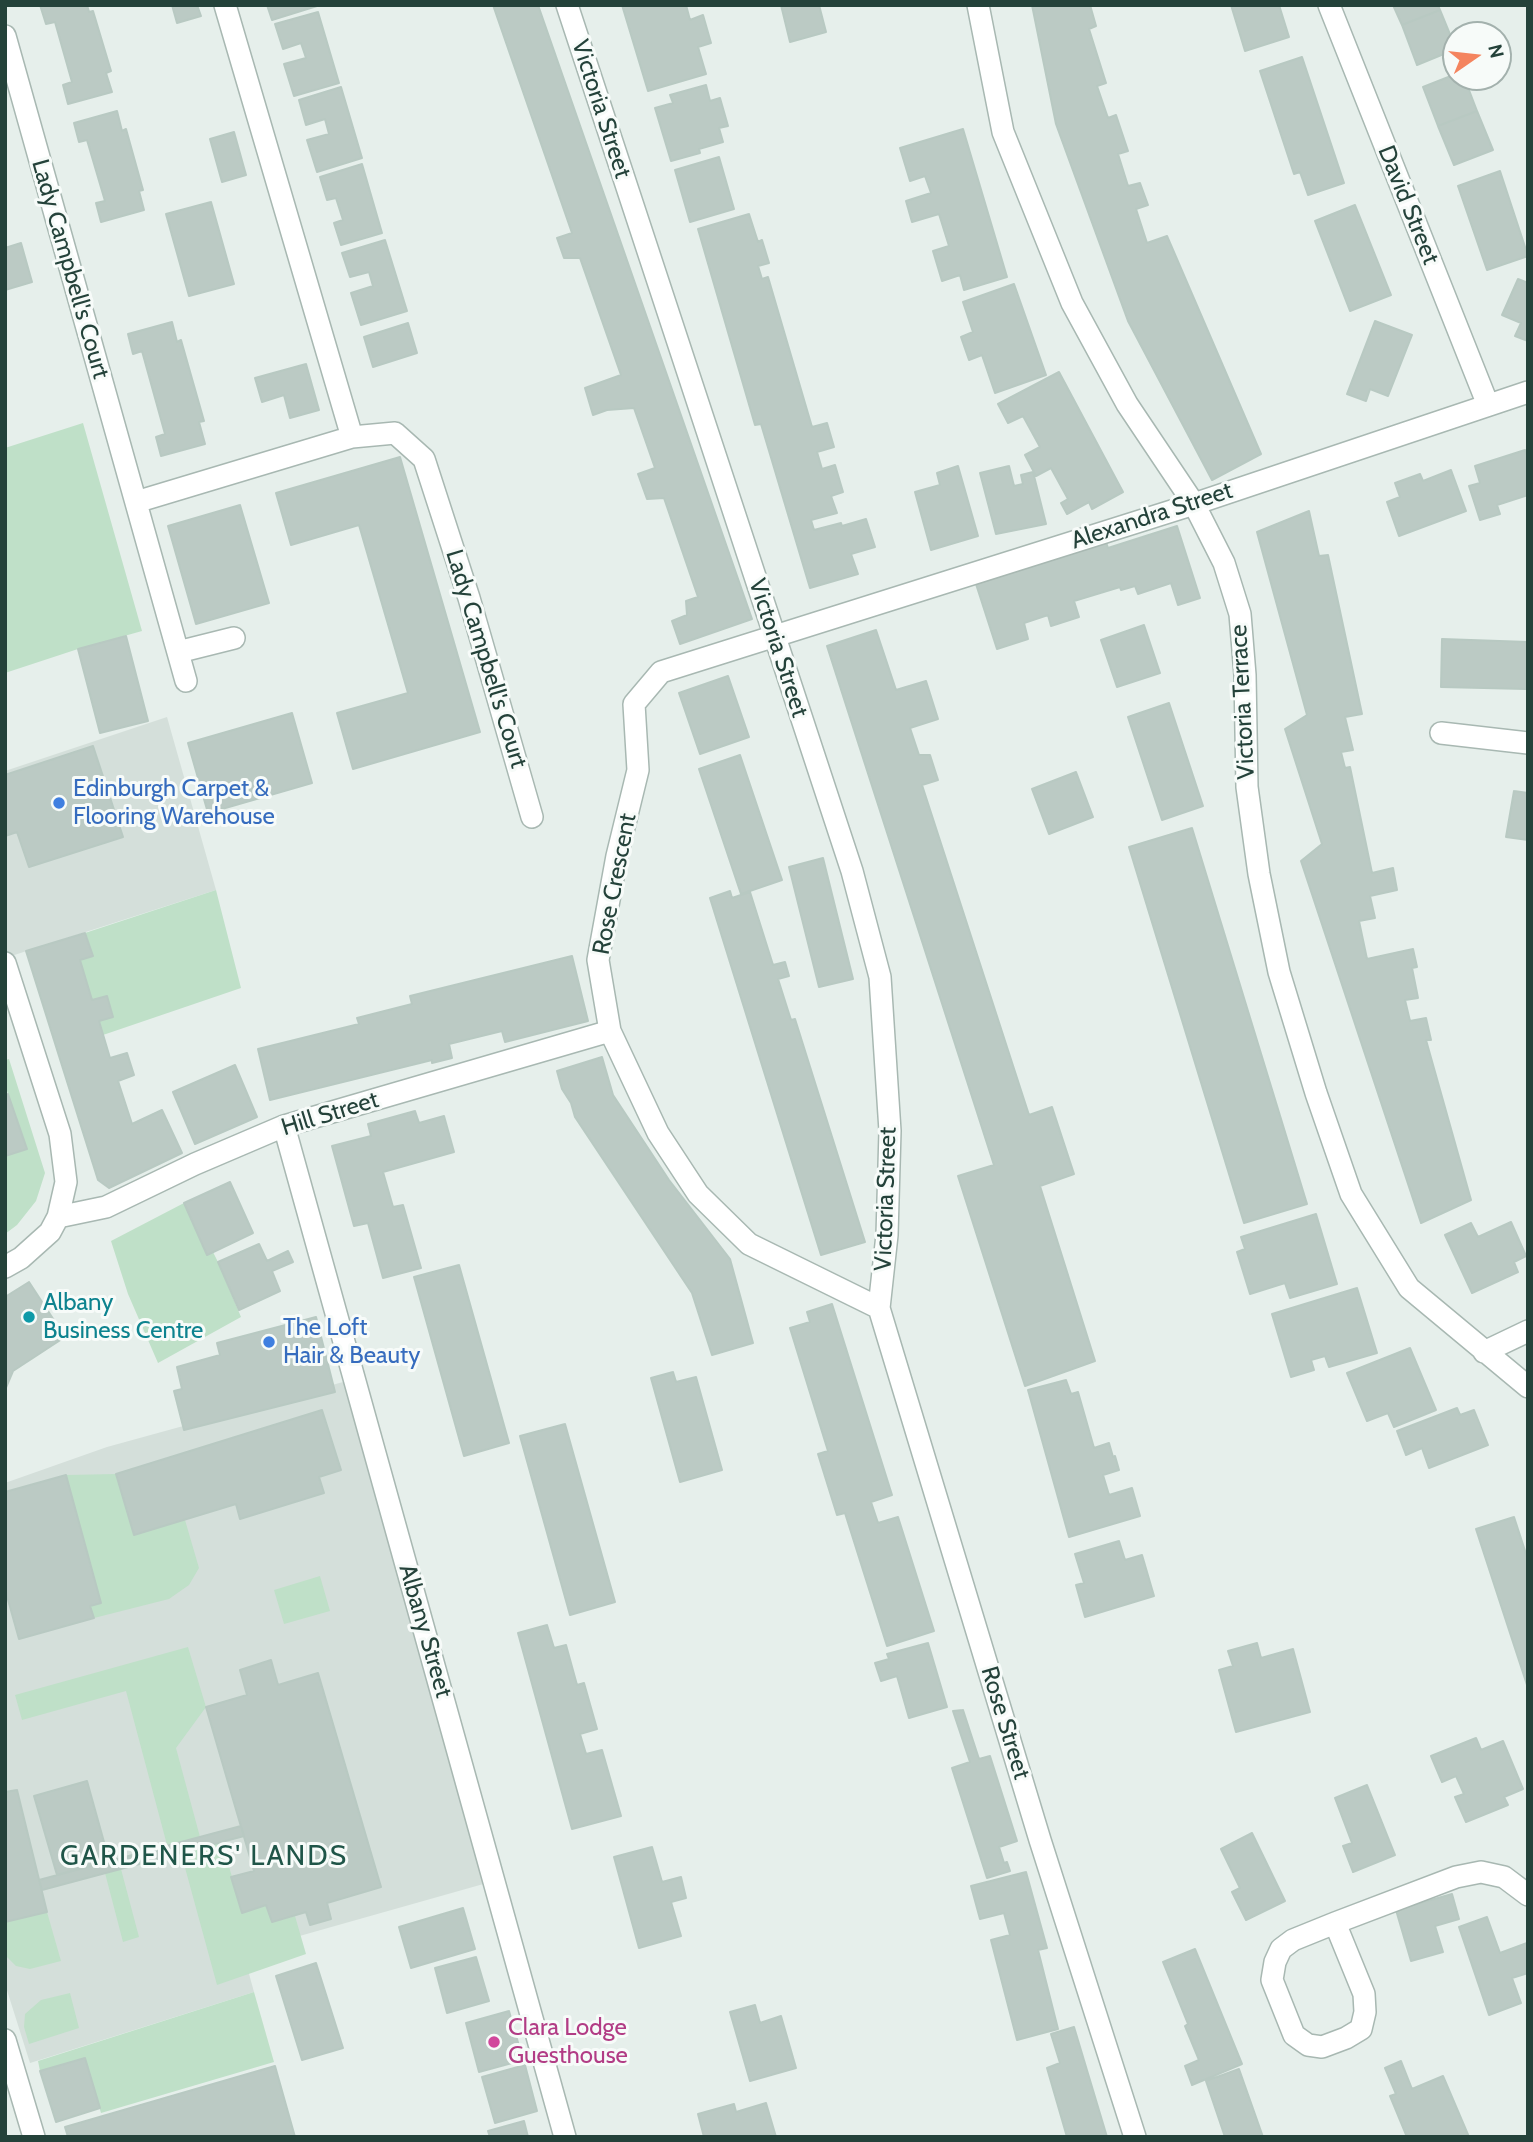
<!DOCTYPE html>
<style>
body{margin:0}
#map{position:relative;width:1533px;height:2142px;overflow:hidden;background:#e6efeb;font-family:Cabin,sans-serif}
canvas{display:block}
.frame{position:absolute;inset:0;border:7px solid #24423a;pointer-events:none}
.north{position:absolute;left:1442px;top:21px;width:70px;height:70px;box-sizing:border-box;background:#f7fbf9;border:2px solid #a3b1ad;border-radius:50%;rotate:76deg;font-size:19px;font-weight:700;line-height:28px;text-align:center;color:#24423a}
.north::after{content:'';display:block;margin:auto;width:24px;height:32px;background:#f4845f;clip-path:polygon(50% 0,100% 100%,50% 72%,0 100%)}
</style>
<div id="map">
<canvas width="1533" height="2142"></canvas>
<div class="frame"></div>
<div class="north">N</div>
</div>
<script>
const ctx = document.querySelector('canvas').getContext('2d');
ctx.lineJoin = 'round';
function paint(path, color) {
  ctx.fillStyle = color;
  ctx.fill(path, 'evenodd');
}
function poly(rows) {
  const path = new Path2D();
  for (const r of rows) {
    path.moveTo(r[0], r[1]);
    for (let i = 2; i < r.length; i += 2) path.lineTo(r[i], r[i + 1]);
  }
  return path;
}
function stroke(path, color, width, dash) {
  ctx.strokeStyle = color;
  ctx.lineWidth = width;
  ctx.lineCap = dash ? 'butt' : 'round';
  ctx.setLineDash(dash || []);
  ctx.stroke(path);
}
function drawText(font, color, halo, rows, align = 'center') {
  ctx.font = font + ' Cabin,sans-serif';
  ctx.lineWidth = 6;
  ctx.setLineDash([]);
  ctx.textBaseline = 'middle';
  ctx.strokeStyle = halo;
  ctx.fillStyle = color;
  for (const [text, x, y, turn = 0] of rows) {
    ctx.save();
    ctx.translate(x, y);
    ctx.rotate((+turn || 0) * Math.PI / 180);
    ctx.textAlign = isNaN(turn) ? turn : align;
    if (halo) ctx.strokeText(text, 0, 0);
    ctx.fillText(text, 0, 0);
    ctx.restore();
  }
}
const built = poly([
 [167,717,216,890,5,958,5,771],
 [354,1379,494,1881,243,1952,254,1992,30,2063,5,1984,5,1483,107,1447]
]);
const green = poly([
 [83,423,142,631,78,649,5,673,5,448],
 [216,890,241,988,103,1035,99,1021,113,1016,107,996,92,1000,80,960,93,956,85,933],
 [9,1059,45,1173,36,1201,17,1225,5,1234,5,1156,27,1149,5,1085,5,1060],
 [184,1203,207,1254,213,1252,218,1262,241,1317,158,1363,128,1294,111,1241],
 [116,1474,134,1535,185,1520,199,1568,189,1585,169,1599,94,1618,90,1606,101,1602,66,1475],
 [320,1576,330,1611,284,1624,274,1590],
 [188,1647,206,1707,176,1748,200,1837,167,1845,126,1691,22,1720,15,1695],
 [222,1842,242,1912,266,1905,272,1922,295,1916,306,1954,217,1985,181,1853],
 [121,1869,139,1937,123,1942,105,1873],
 [47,1912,61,1961,30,1969,16,1966,6,1956,5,1922],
 [254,1992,274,2062,101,2113,85,2058,40,2071,38,2061],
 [70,1993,79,2028,29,2044,24,2027,25,2014,41,2000]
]);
const building = poly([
 [40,5,87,5,89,12,93,11,111,71,106,73,112,92,68,104,63,85,72,82,55,22,46,24,40,5],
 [172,5,197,5,201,16,177,23,172,5],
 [267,5,317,5,317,6,272,20,267,5],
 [493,5,538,5,752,619,680,644,672,621,687,615,686,601,698,597,664,498,647,499,638,474,655,468,634,408,607,410,593,415,585,388,621,375,580,258,564,258,557,238,572,233,493,5],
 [622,5,686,5,690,20,703,15,711,43,698,47,706,74,648,91,622,5],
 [781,5,819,5,826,32,790,42,781,5],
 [1032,5,1090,5,1096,26,1089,29,1106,83,1097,86,1108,118,1116,115,1128,151,1118,154,1128,186,1140,183,1148,205,1136,209,1147,243,1167,236,1261,454,1212,480,1128,321,1056,124,1032,5],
 [1231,5,1279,5,1289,37,1245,51,1231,5],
 [1393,5,1438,5,1440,10,1402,25,1393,5],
 [1440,10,1456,49,1417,65,1402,25,1440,10],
 [318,12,339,83,294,96,284,64,306,58,301,43,283,49,275,24,318,12],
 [1302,57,1344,183,1308,195,1300,172,1294,174,1260,71,1302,57],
 [1456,74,1456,77,1464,77,1477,111,1438,126,1423,87,1456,74],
 [706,85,710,101,720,98,728,126,719,128,723,142,699,149,700,153,671,161,655,108,673,103,670,95,706,85],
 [341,87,362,158,317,172,307,140,329,134,325,119,306,125,299,100,341,87],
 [117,111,122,131,126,129,143,190,139,191,144,210,101,222,96,203,105,201,87,140,79,142,74,123,117,111],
 [1477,111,1493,150,1454,165,1438,126,1477,111],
 [963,129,1007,277,964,290,960,275,942,281,933,251,949,246,939,214,912,222,906,201,931,193,925,176,910,181,900,148,963,129],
 [234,132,246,175,222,182,210,139,234,132],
 [719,157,734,209,690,222,675,170,719,157],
 [362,164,382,233,341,245,334,223,343,220,336,198,327,200,320,177,362,164],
 [1500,171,1528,256,1487,270,1458,186,1500,171],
 [211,202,234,284,189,296,166,214,211,202],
 [1355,205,1391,295,1350,311,1315,221,1355,205],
 [749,214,758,242,762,240,769,263,758,266,762,279,768,277,812,427,827,423,834,447,817,452,822,469,835,465,843,492,831,496,837,513,811,520,814,530,841,523,842,526,866,519,875,547,851,554,858,574,810,588,761,424,755,425,698,229,749,214],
 [385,240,407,311,361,325,351,293,373,286,369,272,350,277,342,253,385,240],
 [21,243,32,282,5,290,5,248,21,243],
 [1518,279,1528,283,1528,341,1515,336,1521,323,1502,315,1518,279],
 [1014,284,1046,375,995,393,982,355,969,360,961,337,973,332,963,302,1014,284],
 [1375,321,1412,335,1388,396,1370,389,1366,401,1347,394,1375,321],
 [172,322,177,342,181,340,204,421,199,422,205,444,161,456,156,437,165,434,142,351,133,354,128,334,172,322],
 [408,323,417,353,373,367,364,337,408,323],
 [306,364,319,410,290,418,284,395,262,402,255,378,306,364],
 [1059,372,1123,492,1092,509,1089,502,1067,514,1061,503,1068,499,1051,468,1036,476,1025,455,1040,447,1023,416,1008,423,998,404,1059,372],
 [1525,450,1528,457,1528,495,1497,505,1500,514,1480,520,1469,486,1480,483,1475,466,1525,450],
 [400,457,480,732,353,769,337,713,408,693,359,525,291,545,276,493,400,457],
 [958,466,978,536,931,550,915,492,940,485,937,473,958,466],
 [1009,466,1014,486,1023,484,1021,475,1033,472,1046,524,996,534,980,473,1009,466],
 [1451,470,1466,511,1399,536,1387,502,1400,497,1395,483,1420,474,1423,481,1451,470],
 [240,505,269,603,196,624,168,526,240,505],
 [1309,511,1319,556,1328,555,1362,714,1345,717,1353,750,1341,752,1345,768,1350,767,1372,873,1393,868,1397,890,1370,896,1375,918,1359,921,1367,959,1413,949,1417,967,1412,968,1418,998,1405,1000,1410,1021,1426,1018,1431,1040,1426,1040,1471,1200,1421,1223,1301,861,1322,844,1285,729,1307,715,1257,532,1309,511],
 [1177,526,1200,598,1178,605,1171,583,1138,594,1135,586,1121,590,1120,587,1074,601,1079,617,1051,626,1048,615,1024,623,1028,639,997,649,976,584,1106,542,1108,548,1177,526],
 [1144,625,1160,673,1117,687,1101,640,1144,625],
 [876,630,896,690,926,681,938,719,910,728,919,755,930,755,938,780,922,785,1029,1115,1052,1107,1074,1174,1040,1186,1095,1361,1025,1386,958,1176,994,1165,827,646,876,630],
 [126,636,148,721,100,733,78,649,126,636],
 [1442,639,1528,642,1526,689,1441,687,1442,639],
 [728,676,749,737,700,754,679,693,728,676],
 [1169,703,1203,806,1162,820,1128,717,1169,703],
 [292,713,312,783,208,813,188,743,292,713],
 [93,746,123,837,29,867,17,832,5,836,5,775,93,746],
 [740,755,782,880,741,894,699,769,740,755],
 [1076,772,1093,817,1049,834,1032,789,1076,772],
 [1514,791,1528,793,1528,840,1506,837,1514,791],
 [1192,828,1307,1204,1244,1223,1129,847,1192,828],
 [823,858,853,979,819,987,789,867,823,858],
 [730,891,732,898,750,892,773,965,785,962,789,976,778,979,791,1020,795,1019,865,1242,821,1255,710,898,730,891],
 [85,933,93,956,80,960,92,1000,107,996,113,1017,99,1021,110,1058,127,1053,134,1075,118,1081,132,1124,162,1110,182,1153,109,1188,98,1180,26,951,85,933],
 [572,956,588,1021,505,1042,502,1031,449,1044,452,1058,432,1063,432,1060,270,1100,258,1049,359,1024,357,1018,412,1004,410,996,572,956],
 [602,1057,613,1095,669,1180,730,1259,753,1343,712,1355,692,1293,575,1117,571,1103,562,1089,557,1071,602,1057],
 [235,1065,257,1117,195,1144,173,1092,235,1065],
 [8,1094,27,1149,5,1156,5,1095,8,1094],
 [415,1111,419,1123,444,1116,454,1152,383,1172,393,1207,403,1205,421,1268,383,1278,368,1223,354,1226,332,1146,371,1136,368,1124,415,1111],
 [230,1182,253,1233,207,1255,184,1203,230,1182],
 [1316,1214,1337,1284,1290,1298,1285,1283,1250,1294,1237,1252,1245,1249,1241,1237,1316,1214],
 [1511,1222,1526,1256,1514,1262,1518,1272,1472,1293,1445,1235,1471,1223,1478,1237,1511,1222],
 [259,1244,267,1261,288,1251,293,1262,272,1271,280,1291,239,1310,218,1262,259,1244],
 [459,1265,509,1443,464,1456,414,1277,459,1265],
 [29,1282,65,1337,13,1371,5,1390,5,1297,29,1282],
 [1357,1288,1377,1353,1329,1367,1325,1356,1311,1360,1314,1370,1291,1377,1272,1314,1357,1288],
 [832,1304,892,1495,871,1502,878,1523,898,1517,934,1631,887,1646,845,1513,837,1515,818,1454,828,1451,790,1328,810,1322,807,1312,832,1304],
 [316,1317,335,1392,184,1430,174,1391,182,1389,177,1367,220,1355,217,1343,316,1317],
 [1410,1348,1436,1410,1394,1427,1388,1413,1367,1421,1347,1373,1410,1348],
 [673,1372,676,1382,696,1377,722,1470,680,1482,651,1378,673,1372],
 [1066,1380,1071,1394,1078,1392,1094,1448,1109,1443,1113,1457,1115,1456,1119,1470,1103,1475,1109,1495,1132,1488,1140,1516,1069,1537,1028,1390,1066,1380],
 [1457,1408,1460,1415,1474,1410,1488,1445,1429,1468,1422,1448,1406,1455,1397,1431,1457,1408],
 [322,1410,341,1470,319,1477,324,1493,240,1519,236,1504,134,1535,116,1474,322,1410],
 [565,1424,615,1602,570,1615,520,1436,565,1424],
 [66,1475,101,1603,90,1606,94,1618,19,1639,5,1589,5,1492,66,1475],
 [1514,1517,1528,1560,1528,1688,1476,1529,1514,1517],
 [1119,1541,1125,1560,1142,1555,1154,1596,1085,1617,1076,1585,1084,1583,1075,1554,1119,1541],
 [547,1625,554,1648,566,1645,577,1685,584,1683,597,1729,580,1734,586,1754,602,1750,621,1816,572,1829,518,1633,547,1625],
 [928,1643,947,1707,909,1718,897,1676,881,1681,875,1663,889,1659,887,1654,928,1643],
 [1257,1643,1261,1658,1293,1649,1310,1712,1236,1732,1219,1670,1233,1666,1228,1651,1257,1643],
 [271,1660,278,1685,318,1673,381,1887,327,1903,331,1919,310,1925,306,1912,272,1922,266,1905,242,1913,231,1877,254,1871,206,1707,247,1695,240,1670,271,1660],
 [963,1710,979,1759,990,1756,1017,1841,999,1847,1004,1863,1007,1862,1010,1871,987,1878,952,1768,970,1762,953,1711,963,1710],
 [1476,1738,1481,1750,1503,1741,1523,1789,1504,1797,1508,1805,1466,1822,1455,1797,1464,1794,1456,1776,1442,1782,1431,1756,1476,1738],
 [87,1781,109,1860,57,1875,34,1796,87,1781],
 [1367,1785,1395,1855,1353,1872,1343,1846,1352,1843,1335,1798,1367,1785],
 [17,1790,47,1912,5,1922,5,1792,17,1790],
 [241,1826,244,1836,42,1890,39,1880,241,1826],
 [1252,1833,1285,1901,1246,1920,1232,1892,1240,1888,1221,1849,1252,1833],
 [652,1847,662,1882,681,1877,686,1898,671,1902,681,1936,639,1948,614,1857,652,1847],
 [1026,1872,1047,1948,1038,1950,1058,2029,1017,2040,991,1940,1010,1935,1004,1913,980,1919,971,1886,1026,1872],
 [1452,1894,1459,1919,1435,1926,1443,1952,1411,1961,1396,1910,1452,1894],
 [463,1908,475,1949,411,1968,399,1927,463,1908],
 [1487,1917,1500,1953,1527,1943,1528,1945,1528,1973,1512,1978,1521,2003,1489,2015,1459,1927,1487,1917],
 [1195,1949,1242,2064,1192,2085,1185,2066,1199,2060,1185,2026,1188,2024,1163,1962,1195,1949],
 [476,1957,489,2001,447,2013,435,1968,476,1957],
 [316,1963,343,2048,302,2060,276,1976,316,1963],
 [755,2005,760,2023,781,2016,796,2068,750,2081,730,2012,755,2005],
 [509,2011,523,2060,479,2072,466,2023,509,2011],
 [1074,2027,1107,2137,1067,2137,1047,2068,1060,2063,1051,2034,1074,2027],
 [85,2058,100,2108,56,2122,40,2071,85,2058],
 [1401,2061,1412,2089,1443,2076,1469,2137,1407,2137,1390,2096,1396,2094,1385,2068,1401,2061],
 [525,2065,537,2111,495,2123,482,2077,525,2065],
 [275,2066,295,2137,68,2137,65,2127,275,2066],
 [1239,2069,1263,2137,1225,2137,1206,2081,1239,2069],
 [766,2103,776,2137,704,2137,698,2114,734,2104,736,2112,766,2103],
 [524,2121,528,2137,490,2137,488,2131,524,2121]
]);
const minor = poly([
 [567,5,852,871,880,977,890,1131,887,1235,879,1308,1040,1840,1135,2137],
 [978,5,1003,132,1072,303,1127,404,1194,504,1224,563,1240,614,1245,675,1247,787,1259,874,1279,972,1316,1093,1351,1194,1409,1288,1528,1387],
 [1329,5,1488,405],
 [5,36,186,681],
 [352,437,395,433,424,459,469,598,532,817],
 [136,502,352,437,225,5],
 [178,652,234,638],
 [1441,733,1528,743],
 [5,963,60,1134,66,1182,58,1217,50,1232,21,1258,5,1267],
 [284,1126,565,2137],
 [58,1217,106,1207,195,1164,284,1126,610,1031],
 [879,1308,749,1244,698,1194,658,1133,610,1031,598,960,617,856,638,770,634,704,661,672,1194,504,1528,392],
 [1484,1352,1528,1331],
 [1335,1923,1364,1994,1365,2012,1361,2029,1346,2038,1322,2047,1308,2045,1294,2035,1272,1980,1275,1962,1281,1949,1293,1940,1335,1923,1456,1877,1481,1872,1504,1877,1528,1895],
 [5,2040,34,2137]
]);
const markers = [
 [59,803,7,"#3f7fe0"],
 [29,1317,7,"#0f9aa8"],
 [269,1342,7,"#3f7fe0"],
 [494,2042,7,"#d1479c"]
];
const streetNames = [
 ["Victoria Street",601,109,72],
 ["David Street",1408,205,68],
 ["Lady Campbell's Court",70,269,74],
 ["Alexandra Street",1152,516,-18],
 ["Victoria Street",778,648,72],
 ["Lady Campbell's Court",486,659,73],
 ["Victoria Terrace",1243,702,-93],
 ["Rose Crescent",615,884,-79],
 ["Hill Street",330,1114,-17],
 ["Victoria Street",886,1199,-88],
 ["Albany Street",425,1631,74],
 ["Rose Street",1005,1723,73]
];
const shopNames = [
 ["Edinburgh Carpet &",73,789],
 ["Flooring Warehouse",73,817],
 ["The Loft",283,1328],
 ["Hair & Beauty",283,1356]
];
const cultureNames = [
 ["Albany",43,1303],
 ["Business Centre",43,1331]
];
const hotelNames = [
 ["Clara Lodge",508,2028],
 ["Guesthouse",508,2056]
];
const quarterNames = [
 ["GARDENERS' LANDS",204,1857]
];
paint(built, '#d4dfda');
paint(green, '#bfe0c8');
paint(building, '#bbcac4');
stroke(building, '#b8c9c2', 2);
stroke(minor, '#a8b8b2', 24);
stroke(minor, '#fff', 21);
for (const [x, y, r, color] of markers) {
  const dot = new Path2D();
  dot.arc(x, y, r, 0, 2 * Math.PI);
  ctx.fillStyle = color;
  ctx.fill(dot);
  stroke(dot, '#f7fbf9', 2.5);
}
drawText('24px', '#24423a', '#f7fbf9', streetNames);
drawText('24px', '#366cbe', '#f7fbf9', shopNames, 'left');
drawText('24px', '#0d838f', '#f7fbf9', cultureNames, 'left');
drawText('24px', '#b23c85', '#f7fbf9', hotelNames, 'left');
ctx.letterSpacing = '2px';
drawText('28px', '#1f5548', '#f7fbf9', quarterNames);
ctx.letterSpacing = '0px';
</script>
